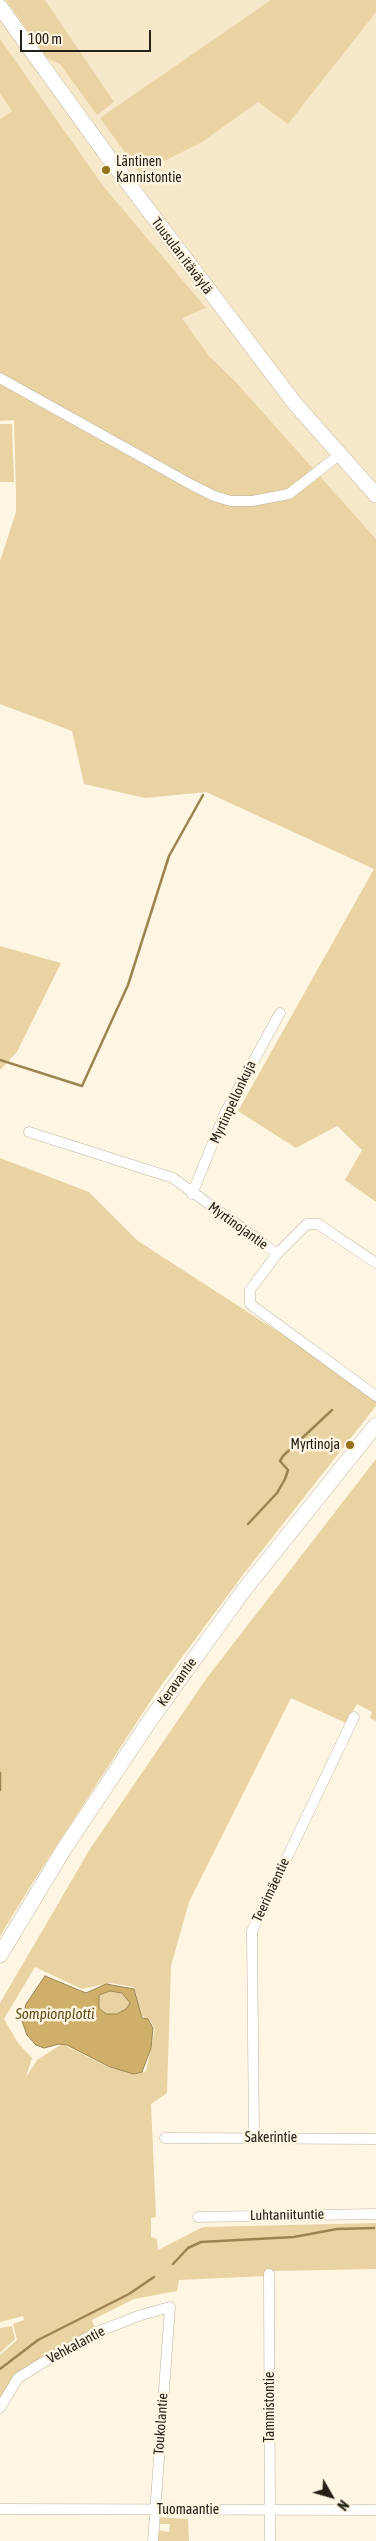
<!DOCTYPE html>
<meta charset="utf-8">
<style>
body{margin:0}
#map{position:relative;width:376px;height:2541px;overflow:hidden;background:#fef5e2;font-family:"Asap Condensed",sans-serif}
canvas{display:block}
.north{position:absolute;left:306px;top:2471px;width:50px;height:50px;-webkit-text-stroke:4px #fef5e2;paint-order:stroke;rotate:128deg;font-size:14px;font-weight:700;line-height:20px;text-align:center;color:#242017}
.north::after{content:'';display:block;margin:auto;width:18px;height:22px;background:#242017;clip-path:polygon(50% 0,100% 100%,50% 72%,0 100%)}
.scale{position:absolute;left:20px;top:30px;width:131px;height:22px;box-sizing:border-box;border:2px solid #242017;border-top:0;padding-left:6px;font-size:15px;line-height:18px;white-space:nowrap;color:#242017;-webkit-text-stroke:4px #fef5e2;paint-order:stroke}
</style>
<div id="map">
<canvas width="376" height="2541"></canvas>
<div class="north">N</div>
<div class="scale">100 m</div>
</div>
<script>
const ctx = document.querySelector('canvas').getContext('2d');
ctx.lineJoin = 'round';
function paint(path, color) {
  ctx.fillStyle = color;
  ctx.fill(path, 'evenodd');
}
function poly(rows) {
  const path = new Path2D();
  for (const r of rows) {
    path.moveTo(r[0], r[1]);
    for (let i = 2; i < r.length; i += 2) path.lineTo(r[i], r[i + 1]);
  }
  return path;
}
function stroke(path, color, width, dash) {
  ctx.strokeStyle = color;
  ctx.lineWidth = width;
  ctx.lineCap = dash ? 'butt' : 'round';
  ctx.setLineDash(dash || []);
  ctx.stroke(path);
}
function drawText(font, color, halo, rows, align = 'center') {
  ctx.font = font + ' "Asap Condensed",sans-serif';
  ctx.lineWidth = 5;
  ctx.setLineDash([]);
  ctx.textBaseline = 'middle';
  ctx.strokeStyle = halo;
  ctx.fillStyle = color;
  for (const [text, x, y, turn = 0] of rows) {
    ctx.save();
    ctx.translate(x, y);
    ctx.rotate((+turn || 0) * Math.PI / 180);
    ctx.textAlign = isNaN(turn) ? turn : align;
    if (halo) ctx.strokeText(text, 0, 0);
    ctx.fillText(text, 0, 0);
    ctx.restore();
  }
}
const built = poly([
 [0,0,376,0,376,539,235,381,209,356,182,318,205,308,104,187,39,94,0,119]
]);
const green = poly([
 [6,0,45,0,114,102,97,115,60,64,47,58],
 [271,0,376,0,376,12,288,124,258,102,202,142,140,173,100,118],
 [0,39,104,187,206,308,182,318,209,356,235,381,376,539,376,1202,345,1180,362,1150,337,1126,296,1148,238,1111,374,869,206,792,145,798,84,784,72,731,0,704,0,561,16,512,16,494,14,420,0,421,0,119,12,111,0,93],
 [0,424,12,424,14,482,0,482],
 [0,946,61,963,17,1052,0,1070],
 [0,1158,89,1192,138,1241,376,1395,376,1406,245,1572,157,1691,35,1879,0,1936],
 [376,1459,376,1721,370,1718,372,1712,357,1704,346,1723,291,1698,189,1902,171,1966,167,2093,151,2104,156,2217,151,2218,151,2237,157,2239,158,2250,203,2227,376,2223,376,2269,272,2271,266,2276,179,2280,177,2291,134,2299,92,2320,96,2331,16,2376,0,2402,0,2355,17,2340,13,2324,24,2320,23,2316,0,2322,0,2003,90,1849,206,1679],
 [35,1967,82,1989,111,1983,134,1987,142,2016,150,2020,155,2029,146,2071,135,2074,110,2068,62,2044,37,2060,26,2077,32,2058,18,2043,4,2019],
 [110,1991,122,1993,130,2003,127,2009,117,2014,106,2014,98,2008,99,1995],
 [12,2326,15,2339,0,2353,0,2328],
 [157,2517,188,2519,189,2541,156,2541,157,2530,169,2532,170,2524,157,2524]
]);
const water = poly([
 [45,1976,86,1993,106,1984,134,1989,142,2018,148,2019,153,2028,151,2048,142,2072,134,2074,110,2067,67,2045,59,2044,44,2048,36,2045,27,2035,22,2021,26,2004,45,1976],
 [110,1991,122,1993,130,2003,126,2009,117,2014,106,2014,99,2008,99,1995,110,1991]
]);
const stream = poly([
 [0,1060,82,1086,128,985,169,856,203,795],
 [248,1524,277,1493,285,1479,288,1470,280,1461,283,1456,332,1410],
 [0,1773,0,1790],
 [173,2264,188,2248,201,2242,294,2237,337,2229,374,2228],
 [0,2369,38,2340,129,2294,154,2277]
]);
const minor = poly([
 [0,378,192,485,214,496,231,501,252,501,289,494,339,455],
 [29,1132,173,1178,260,1241,277,1254,250,1290,250,1304,376,1396],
 [192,1194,225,1113,280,1013],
 [277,1254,307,1224,318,1224,376,1263],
 [254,2137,252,1931,354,1717],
 [165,2138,376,2139],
 [198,2217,376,2214],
 [269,2274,270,2541],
 [0,2408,18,2378,39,2365,97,2332,141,2315,170,2307,153,2541],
 [0,2509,376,2510]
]);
const primary = poly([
 [0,7,109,158,296,405,376,495],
 [0,1955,64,1849,151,1719,244,1590,376,1425]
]);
const markers = [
 [106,170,5,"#947219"],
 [350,1445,5,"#947219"]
];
const poiNames = [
 ["Läntinen",116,162],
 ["Kannistontie",116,178],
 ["Myrtinoja",340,1445,"right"]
];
const streetNames = [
 ["Tuusulan itäväylä",182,256,53],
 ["Myrtinpellonkuja",233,1102,-65],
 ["Myrtinojantie",238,1226,36],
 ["Keravantie",177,1682,-54],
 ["Teerimäentie",271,1890,-65],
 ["Sakerintie",271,2138],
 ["Luhtaniituntie",287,2215,-1],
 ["Vehkalantie",76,2345,-28],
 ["Tammistontie",270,2407,-90],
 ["Toukolantie",161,2424,-86],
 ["Tuomaantie",188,2510]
];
const waterNames = [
 ["Sompionplotti",55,2014]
];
paint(built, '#f7e8c9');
paint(green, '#e9d3a3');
paint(water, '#cfaf6a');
stroke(water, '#9c8451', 1);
stroke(stream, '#9c8451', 2.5);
stroke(minor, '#bfb49e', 11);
stroke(primary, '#bfb49e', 16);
stroke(minor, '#fff', 10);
stroke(primary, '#fff', 15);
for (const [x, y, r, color] of markers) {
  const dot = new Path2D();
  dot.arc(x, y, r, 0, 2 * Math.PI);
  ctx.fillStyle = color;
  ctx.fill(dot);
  stroke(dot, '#fef5e2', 2);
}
drawText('14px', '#242017', '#fef5e2', poiNames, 'left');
drawText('14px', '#242017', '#fef5e2', streetNames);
drawText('italic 15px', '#634d17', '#fef5e2', waterNames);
</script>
